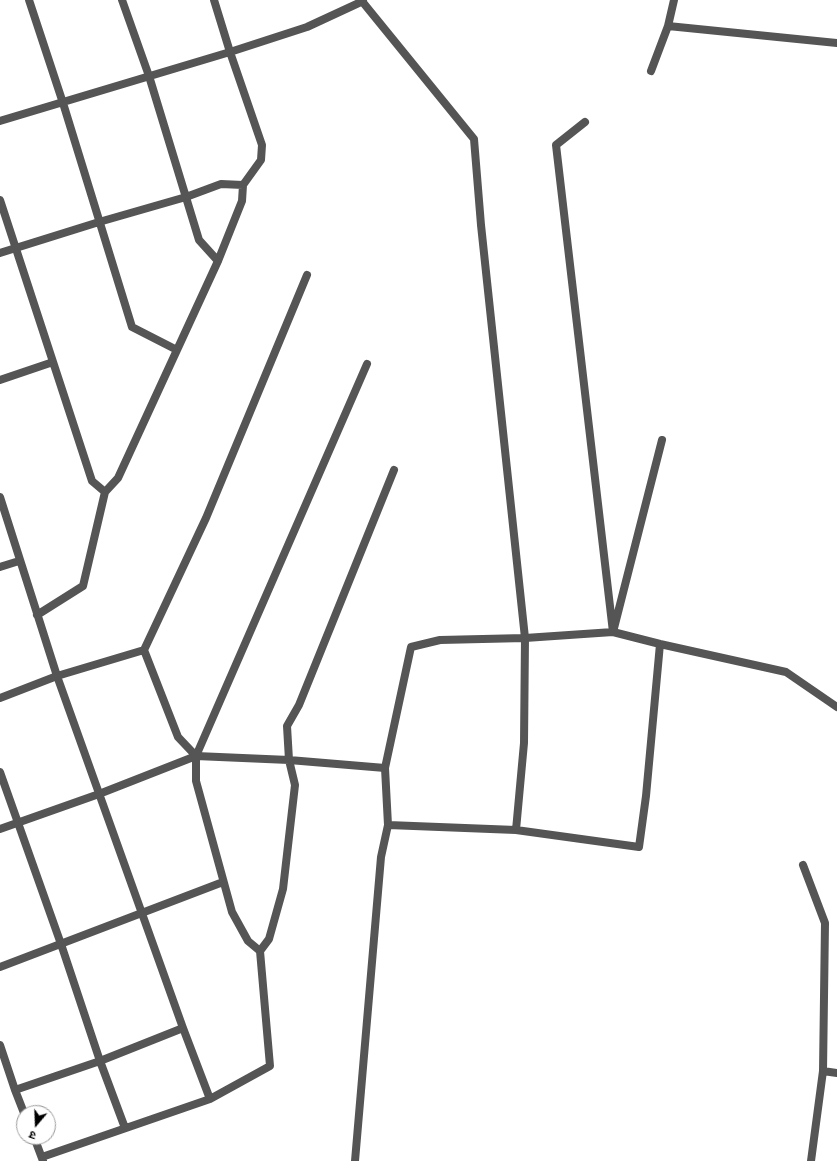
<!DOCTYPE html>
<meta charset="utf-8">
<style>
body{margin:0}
#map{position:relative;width:837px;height:1161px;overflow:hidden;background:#fff;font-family:"Exo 2","Noto Sans Devanagari",sans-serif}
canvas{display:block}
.north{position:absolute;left:16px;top:1105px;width:40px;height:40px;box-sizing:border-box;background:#fff;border:1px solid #999;border-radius:50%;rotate:199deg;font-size:11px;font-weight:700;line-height:16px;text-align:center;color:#000}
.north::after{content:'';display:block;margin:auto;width:14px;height:18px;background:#000;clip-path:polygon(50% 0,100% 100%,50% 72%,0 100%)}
</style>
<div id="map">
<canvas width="837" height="1161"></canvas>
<div class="north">उ</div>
</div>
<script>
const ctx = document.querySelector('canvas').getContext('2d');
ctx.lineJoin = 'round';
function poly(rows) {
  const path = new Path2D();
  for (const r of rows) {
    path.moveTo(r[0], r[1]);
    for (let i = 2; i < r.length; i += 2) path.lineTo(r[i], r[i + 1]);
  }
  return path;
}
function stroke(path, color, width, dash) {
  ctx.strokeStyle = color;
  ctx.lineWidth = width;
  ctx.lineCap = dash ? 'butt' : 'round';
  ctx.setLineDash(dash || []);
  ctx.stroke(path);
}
const street = poly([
 [29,0,63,103,132,327,177,350],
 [122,0,149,76,199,240,218,261],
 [668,26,837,43],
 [651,71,668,26,674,0],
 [0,121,230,52,307,27,363,1],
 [585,122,556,145,613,632,662,440],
 [0,200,92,481,105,492],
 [0,253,99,222,186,197,221,184,243,185],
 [0,380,53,362],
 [0,497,57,676,183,1028,210,1099],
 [0,567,19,561],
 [37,615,83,586,105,492,118,478,218,261,242,201,243,185,261,160,262,145,230,52,214,0],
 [0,698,57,676,144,650],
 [196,756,178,737,144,650,206,518,307,275],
 [0,772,61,944,100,1061,125,1128],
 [388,825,516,830,639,847,646,796,660,644],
 [0,829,99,794,196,756,289,760,385,768],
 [516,830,524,743,525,638,613,632,660,644,786,672,837,707],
 [803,865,825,923,823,1071,811,1161],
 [260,951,269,939,283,889,295,785,289,760,287,726,299,705,394,470],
 [0,967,223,882],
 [0,1045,15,1090,24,1113],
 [823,1071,837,1073],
 [15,1090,100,1061,183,1028],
 [34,1137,43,1161],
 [42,1157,210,1099,270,1066,260,951,248,941,232,912,196,781,196,756,367,364],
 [355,1161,381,857,388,825,385,768,411,647,440,640,525,638,481,225,474,139,361,0]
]);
stroke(street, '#555', 8);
</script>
